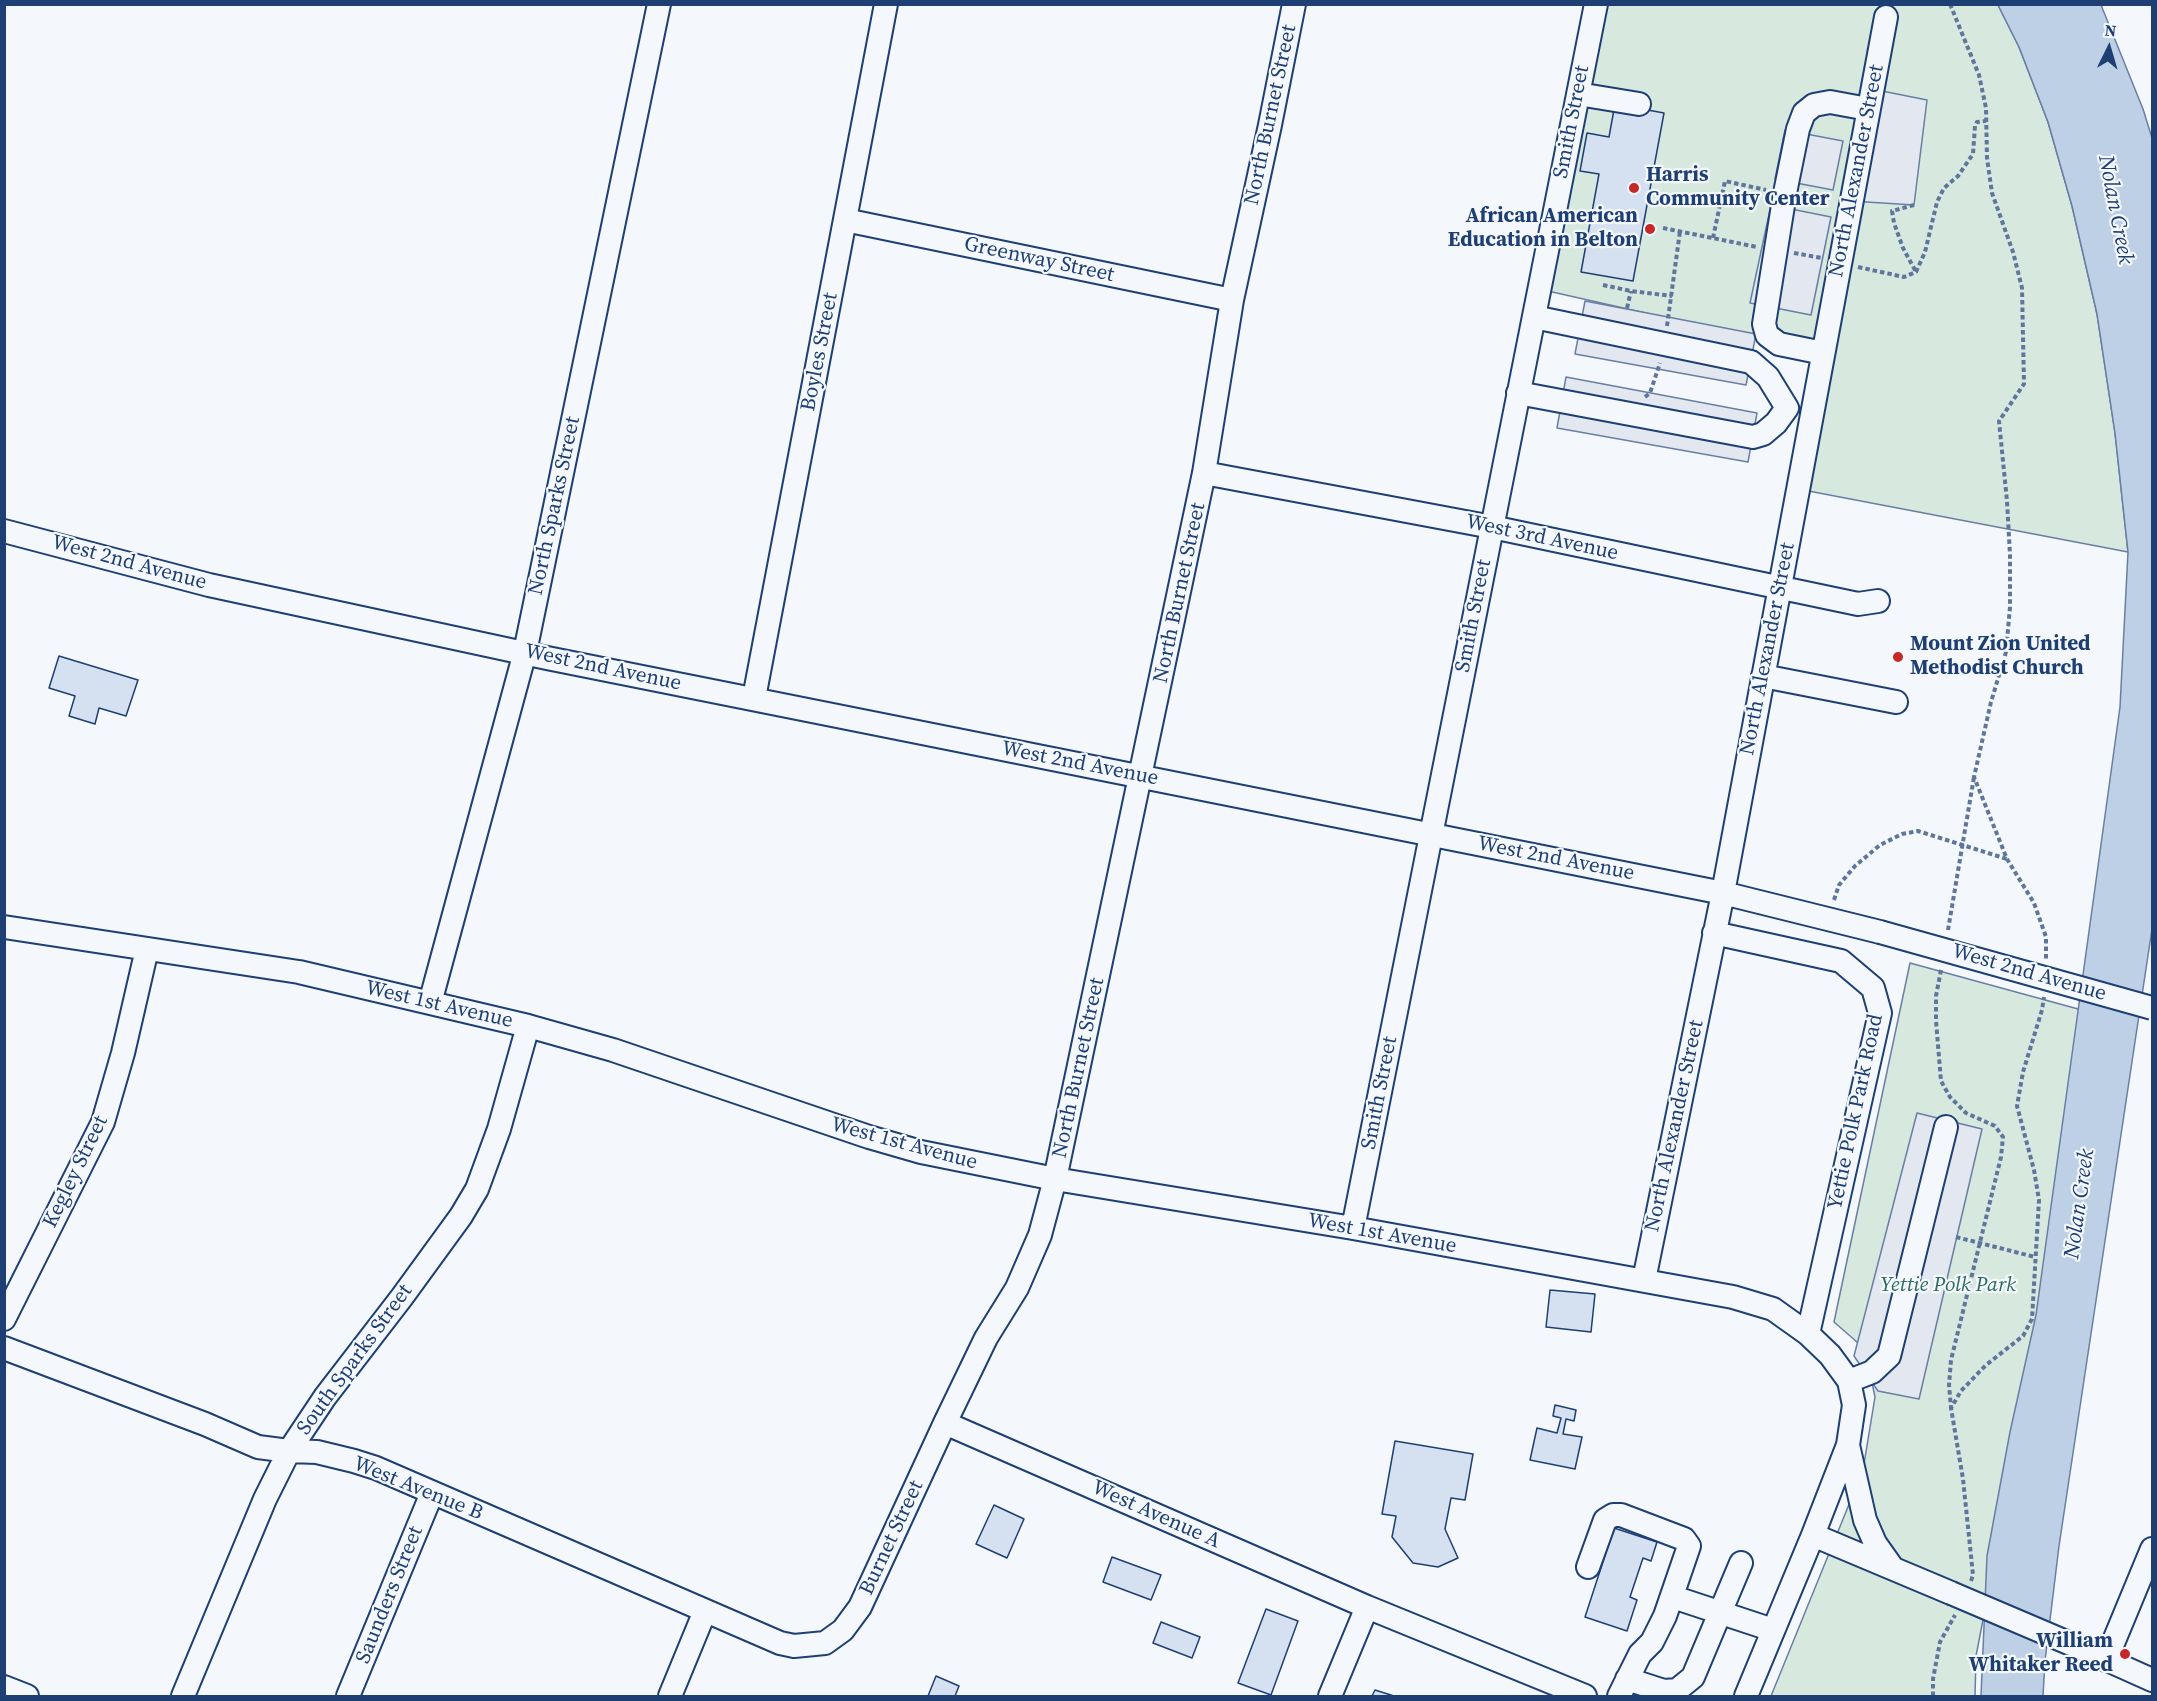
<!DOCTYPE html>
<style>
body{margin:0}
#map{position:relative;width:2157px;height:1701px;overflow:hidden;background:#f4f7fb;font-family:"Source Serif 4",serif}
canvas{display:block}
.frame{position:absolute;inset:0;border:6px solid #1d3f73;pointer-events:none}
.north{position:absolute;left:2079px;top:18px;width:60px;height:60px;-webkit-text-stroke:4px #f4f7fb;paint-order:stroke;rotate:5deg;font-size:16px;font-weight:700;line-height:24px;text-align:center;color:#1d3f73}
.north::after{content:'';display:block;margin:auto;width:21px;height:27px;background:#1d3f73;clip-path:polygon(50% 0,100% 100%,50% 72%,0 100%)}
</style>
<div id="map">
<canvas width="2157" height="1701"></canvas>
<div class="frame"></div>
<div class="north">N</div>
</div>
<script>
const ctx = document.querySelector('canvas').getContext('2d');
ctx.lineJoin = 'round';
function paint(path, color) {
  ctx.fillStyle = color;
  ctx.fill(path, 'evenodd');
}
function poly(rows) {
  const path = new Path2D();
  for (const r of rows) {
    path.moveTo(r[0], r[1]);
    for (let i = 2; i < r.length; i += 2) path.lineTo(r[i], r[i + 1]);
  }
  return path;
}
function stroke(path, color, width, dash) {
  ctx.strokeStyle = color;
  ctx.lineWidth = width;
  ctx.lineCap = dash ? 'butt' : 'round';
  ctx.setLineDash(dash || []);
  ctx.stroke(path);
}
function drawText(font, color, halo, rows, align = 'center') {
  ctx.font = font + ' "Source Serif 4",serif';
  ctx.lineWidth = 4.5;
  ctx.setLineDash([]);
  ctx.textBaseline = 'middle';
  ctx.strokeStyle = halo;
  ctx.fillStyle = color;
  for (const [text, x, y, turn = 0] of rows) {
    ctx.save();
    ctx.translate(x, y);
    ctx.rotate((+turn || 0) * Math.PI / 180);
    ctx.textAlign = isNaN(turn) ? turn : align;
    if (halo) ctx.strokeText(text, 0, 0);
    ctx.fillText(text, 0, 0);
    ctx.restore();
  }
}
const green = poly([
 [1596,5,1998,5,2019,47,2048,122,2072,206,2097,314,2115,433,2128,552,1798,489,1823,353,1539,289,1596,5],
 [1910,963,2100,1015,1976,1656,1975,1696,1771,1696,1863,1470,1875,1397,1865,1349,1834,1322,1910,963]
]);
const parking = poly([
 [1872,89,1927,100,1914,205,1851,201,1872,89],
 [1785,130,1843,141,1833,190,1775,179,1785,130],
 [1771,205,1831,217,1811,315,1750,303,1771,205],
 [1585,301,1756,334,1746,385,1575,354,1585,301],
 [1566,377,1757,413,1748,462,1557,428,1566,377],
 [1917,1113,1982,1129,1919,1399,1878,1391,1854,1356,1917,1113]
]);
const water = poly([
 [1998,5,2101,5,2143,109,2152,138,2152,929,2059,1546,2045,1661,2043,1696,1981,1696,1987,1556,2010,1432,2036,1315,2120,707,2128,552,2115,433,2097,314,2072,206,2048,122,2019,47,1998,5]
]);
const building = poly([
 [1615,104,1664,113,1633,281,1581,272,1599,174,1580,171,1587,133,1609,137,1615,104],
 [59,656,138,680,126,716,99,708,95,724,69,716,75,696,49,688,59,656],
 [1550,1290,1595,1294,1591,1332,1546,1327,1550,1290],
 [1555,1405,1576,1410,1574,1421,1566,1419,1563,1434,1582,1437,1575,1469,1530,1460,1537,1428,1557,1433,1561,1418,1553,1416,1555,1405],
 [1395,1441,1473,1454,1465,1500,1451,1498,1445,1529,1458,1558,1438,1567,1413,1563,1392,1537,1396,1516,1382,1514,1395,1441],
 [994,1505,1024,1519,1007,1558,976,1544,994,1505],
 [1614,1528,1657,1542,1651,1561,1643,1558,1630,1597,1637,1600,1627,1631,1585,1617,1614,1528],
 [1112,1557,1161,1575,1151,1600,1103,1582,1112,1557],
 [1266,1609,1298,1621,1271,1695,1238,1683,1266,1609],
 [1161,1622,1200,1637,1192,1658,1153,1643,1161,1622],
 [936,1676,959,1686,955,1696,928,1696,936,1676],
 [1375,1690,1394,1696,1372,1696,1375,1690]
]);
const path = poly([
 [1950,4,1979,75,1986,108,1987,158,1992,193,2013,252,2022,288,2024,384,1999,421,2007,501,2010,555,2010,607,2006,652,1991,702,1974,777,2007,859,2034,903,2046,937,2046,959],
 [1914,205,1892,211,1894,223,1903,248,1916,272],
 [1663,228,1757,247],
 [1713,238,1725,181,1766,190],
 [1794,253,1822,258],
 [1858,267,1904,277,1916,272,1925,252,1937,202,1944,188,1958,176,1973,154,1975,126,1977,122,1986,121],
 [1603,285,1631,291,1672,296],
 [1627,308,1631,291],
 [1667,326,1680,231],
 [1645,397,1650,393,1660,363],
 [1834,900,1839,885,1855,866,1880,845,1902,834,1918,831,2007,859],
 [1948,930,1974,777],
 [1941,970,1936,996,1936,1021,1941,1081,1950,1097,1966,1113,1995,1126,2003,1137,2001,1157,1951,1360,1949,1385,1951,1408],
 [1956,1237,2035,1257],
 [1971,1581,1973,1575,1963,1479,1951,1408,1961,1391,1986,1365,2023,1336,2032,1319,2039,1200,2034,1170,2017,1106,2023,1072,2042,1010,2044,997],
 [1933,1696,1933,1679,1940,1642,1955,1615]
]);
const minor = poly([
 [1578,94,1639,104],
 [845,220,1232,300],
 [1823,353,1779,344,1767,335,1764,324,1785,193,1798,129,1804,113,1814,105,1830,102,1868,109],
 [1518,393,1753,437,1763,434,1776,423,1787,408,1768,377,1751,362,1534,317],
 [1204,473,1492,527,1858,604,1878,601],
 [4,531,209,585,547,658,1723,893,1880,932],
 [1763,676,1896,702],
 [754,698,886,4],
 [4,927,299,972,528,1026,613,1050,869,1137,921,1152,1055,1179,1353,1228,1733,1297,1773,1309,1808,1334,1830,1355,1849,1381,1854,1405,1848,1445,1813,1535,1746,1696],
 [1714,933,1841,961,1873,988,1880,1013,1808,1334],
 [430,1003,525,652,659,4],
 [1353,1228,1596,4],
 [1644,1280,1723,893,1886,17],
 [4,1319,103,1122,123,1053,147,949],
 [4,1348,205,1424,258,1447,289,1451,317,1452,354,1461,376,1468,780,1643,794,1646,825,1643,843,1630,860,1607,945,1423,986,1338,1017,1288,1040,1235,1055,1179,1204,473,1232,300,1270,125,1294,4],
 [1849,1381,1872,1372,1889,1356,1946,1127],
 [945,1423,1367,1607,1585,1696],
 [1848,1445,1865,1520,1875,1543,1892,1567],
 [1813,1535,1951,1593],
 [1588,1567,1605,1520,1613,1515,1621,1515,1684,1539,1689,1546,1665,1616,1652,1642,1640,1654,1619,1696],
 [1673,1597,1773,1630],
 [2094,1654,2152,1680],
 [2106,1660,2152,1549],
 [1627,1679,1664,1691,1677,1690,1693,1677,1741,1563],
 [4,1687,27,1696],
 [183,1696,265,1499,289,1451,325,1397,402,1297,461,1216,477,1189,499,1129,528,1026],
 [348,1696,432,1493],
 [670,1696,705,1611],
 [1330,1696,1367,1607]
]);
const minorBridge = poly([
 [1880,932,2152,1008],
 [1951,1593,2092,1653]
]);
const markers = [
 [1634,188,6,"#c62828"],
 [1650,229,6,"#c62828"],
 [1898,657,6,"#c62828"],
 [2125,1654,6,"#c62828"]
];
const streetNames = [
 ["North Burnet Street",1271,115,-78],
 ["Smith Street",1572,122,-79],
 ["North Alexander Street",1857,171,-79],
 ["Greenway Street",1039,260,12],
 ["Boyles Street",820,352,-79],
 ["North Sparks Street",555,506,-78],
 ["West 3rd Avenue",1542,538,12],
 ["West 2nd Avenue",129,563,15],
 ["North Burnet Street",1180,593,-78],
 ["Smith Street",1474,616,-79],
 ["North Alexander Street",1768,649,-79],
 ["West 2nd Avenue",603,668,12],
 ["West 2nd Avenue",1080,764,11],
 ["West 2nd Avenue",1556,859,11],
 ["West 2nd Avenue",2029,973,16],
 ["West 1st Avenue",439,1005,13],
 ["North Burnet Street",1079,1068,-78],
 ["Smith Street",1380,1093,-79],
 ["Yettie Polk Park Road",1856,1112,-78],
 ["North Alexander Street",1675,1126,-78],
 ["West 1st Avenue",904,1144,15],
 ["Kegley Street",76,1172,-64],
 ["West 1st Avenue",1382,1234,10],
 ["South Sparks Street",355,1360,-54],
 ["West Avenue B",418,1489,22],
 ["West Avenue A",1156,1515,24],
 ["Burnet Street",892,1538,-65],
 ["Saunders Street",390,1595,-68]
];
const poiNames = [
 ["Harris",1646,176],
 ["Community Center",1646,200],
 ["African American",1638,217,"right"],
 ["Education in Belton",1638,241,"right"],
 ["Mount Zion United",1910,645],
 ["Methodist Church",1910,669],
 ["William",2113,1642,"right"],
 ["Whitaker Reed",2113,1666,"right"]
];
const parkNames = [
 ["Yettie Polk Park",1948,1286]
];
const waterNames = [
 ["Nolan Creek",2115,210,79],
 ["Nolan Creek",2080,1204,-82]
];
paint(green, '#d7e8df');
stroke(green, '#687fa3', 1.5);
paint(parking, '#e3e8f0');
stroke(parking, '#687fa3', 1.5);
paint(water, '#bed0e5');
stroke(water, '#687fa3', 1.5);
paint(building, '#d5e0f0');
stroke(building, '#1d3f73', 1.5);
stroke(minor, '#1d3f73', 26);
stroke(path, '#5e769c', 4, [4.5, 3]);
stroke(minor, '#f4f7fb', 22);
stroke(minorBridge, '#1d3f73', 26, []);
stroke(minorBridge, '#f4f7fb', 22);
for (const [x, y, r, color] of markers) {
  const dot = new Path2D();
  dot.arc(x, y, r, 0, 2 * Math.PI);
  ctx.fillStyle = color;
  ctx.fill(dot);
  stroke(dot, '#f4f7fb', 2);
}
drawText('21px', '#1d3f73', '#f4f7fb', streetNames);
drawText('bold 21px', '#1d3f73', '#f4f7fb', poiNames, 'left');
drawText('italic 21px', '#2c6c60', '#f4f7fb', parkNames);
drawText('italic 22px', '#1d3f73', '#f4f7fb', waterNames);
</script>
